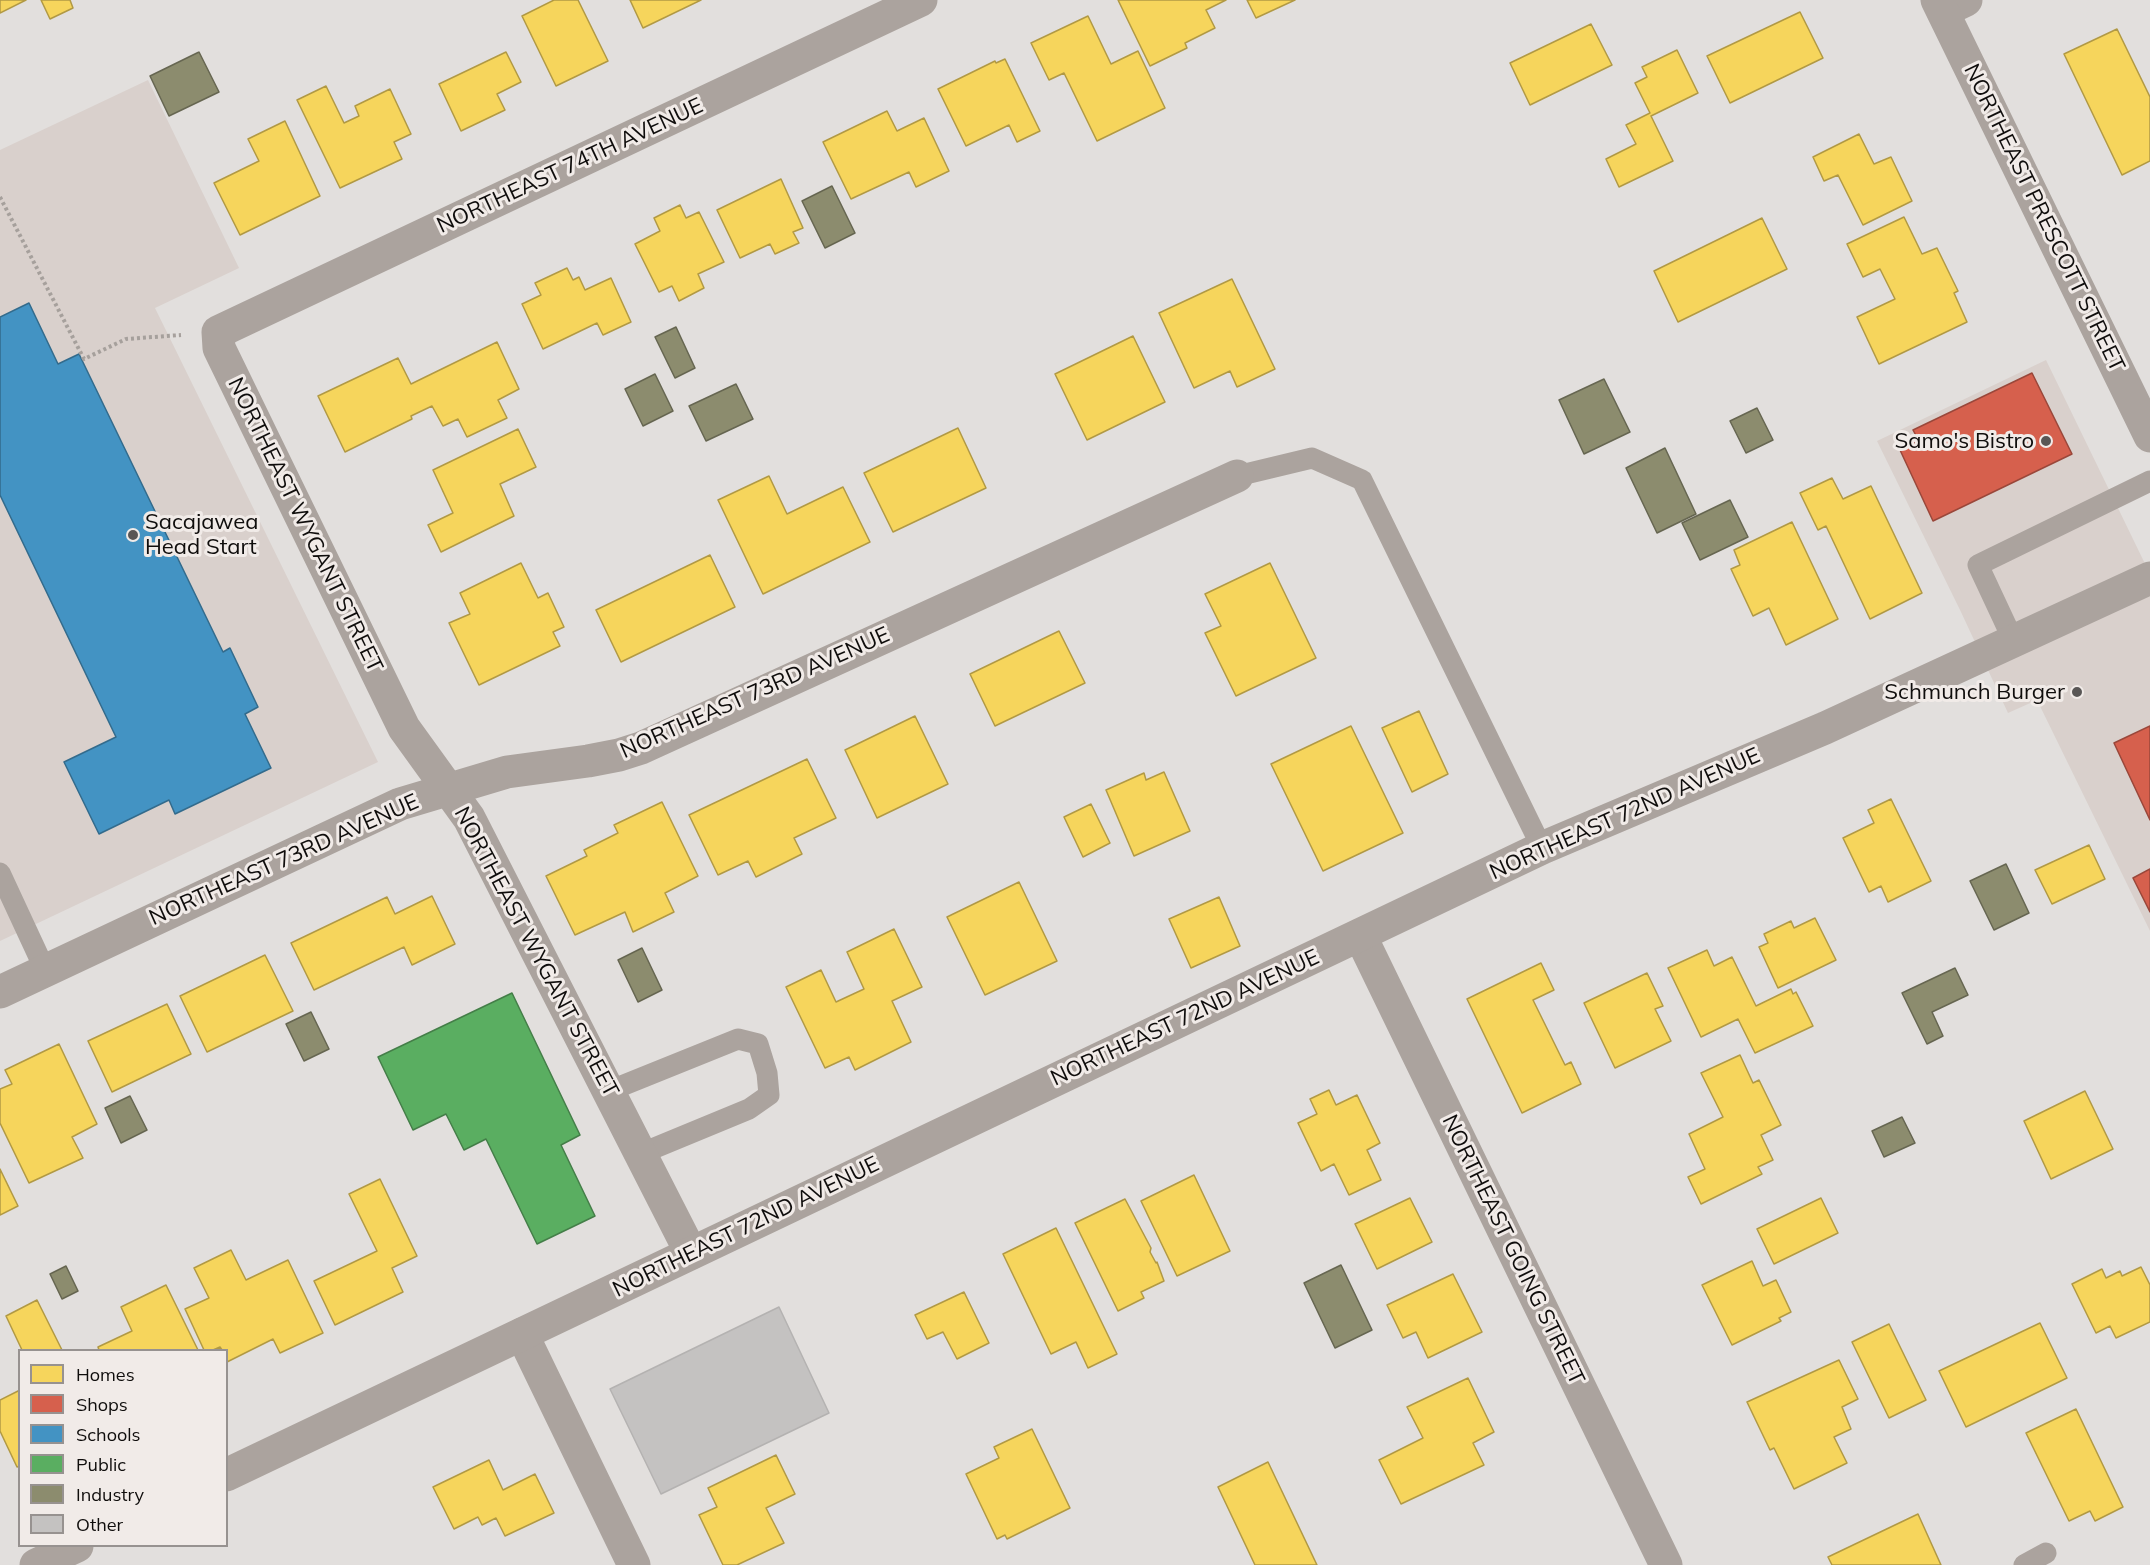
<!DOCTYPE html>
<style>
body{margin:0}
#map{position:relative;width:2150px;height:1565px;overflow:hidden;background:#e2dfdd;font-family:Mulish,sans-serif}
canvas{display:block}
.legend{position:absolute;left:18px;top:1349px;width:210px;height:198px;box-sizing:border-box;background:#f1ebe8;border:2px solid #979290;margin:0;padding:8px 10px;list-style:none;font-size:18px;color:#0f0d0c}
.legend li{display:flex;align-items:center;gap:12px;height:30px}
.legend b{width:30px;border:2px solid #979290}
</style>
<div id="map">
<canvas width="2150" height="1565"></canvas>
<ul class="legend">
<li><b style="height:16px;background:#f6d55c"></b>Homes</li>
<li><b style="height:16px;background:#d6604d"></b>Shops</li>
<li><b style="height:16px;background:#4393c3"></b>Schools</li>
<li><b style="height:16px;background:#5aae61"></b>Public</li>
<li><b style="height:16px;background:#8c8c6e"></b>Industry</li>
<li><b style="height:16px;background:#c4c2c1"></b>Other</li>
</ul>
</div>
<script>
const ctx = document.querySelector('canvas').getContext('2d');
ctx.lineJoin = 'round';
function paint(path, color) {
  ctx.fillStyle = color;
  ctx.fill(path, 'evenodd');
}
function poly(rows) {
  const path = new Path2D();
  for (const r of rows) {
    path.moveTo(r[0], r[1]);
    for (let i = 2; i < r.length; i += 2) path.lineTo(r[i], r[i + 1]);
  }
  return path;
}
function stroke(path, color, width, dash) {
  ctx.strokeStyle = color;
  ctx.lineWidth = width;
  ctx.lineCap = dash ? 'butt' : 'round';
  ctx.setLineDash(dash || []);
  ctx.stroke(path);
}
function drawText(font, color, halo, rows, align = 'center') {
  ctx.font = font + ' Mulish,sans-serif';
  ctx.lineWidth = 6;
  ctx.setLineDash([]);
  ctx.textBaseline = 'middle';
  ctx.strokeStyle = halo;
  ctx.fillStyle = color;
  for (const [text, x, y, turn = 0] of rows) {
    ctx.save();
    ctx.translate(x, y);
    ctx.rotate((+turn || 0) * Math.PI / 180);
    ctx.textAlign = isNaN(turn) ? turn : align;
    if (halo) ctx.strokeText(text, 0, 0);
    ctx.fillText(text, 0, 0);
    ctx.restore();
  }
}
const built = poly([
 [148,80,239,268,155,308,378,762,0,941,0,150],
 [2046,360,2150,574,2150,931,2037,700,2008,713,1961,612,1877,441]
]);
const homes = poly([
 [0,0,26,0,0,13,0,0],
 [41,0,70,0,73,8,50,19,41,0],
 [554,0,578,0,608,61,556,86,522,16,554,0],
 [630,0,701,0,643,28,630,0],
 [1118,0,1226,0,1206,10,1215,28,1185,43,1187,48,1150,66,1118,0],
 [1247,0,1295,0,1256,18,1247,0],
 [1800,12,1823,58,1730,103,1707,56,1800,12],
 [1088,16,1111,64,1138,51,1165,108,1097,141,1064,73,1049,80,1031,43,1088,16],
 [1591,24,1612,65,1530,105,1510,63,1591,24],
 [2117,29,2150,97,2150,161,2122,175,2064,54,2117,29],
 [1677,50,1698,93,1651,116,1673,161,1619,187,1606,159,1636,144,1626,125,1650,113,1635,83,1647,77,1642,67,1677,50],
 [506,52,521,82,497,94,505,110,461,131,439,84,506,52],
 [1005,59,1040,131,1017,142,1009,125,966,146,938,89,995,61,996,63,1005,59],
 [326,86,344,123,359,116,355,106,390,89,411,134,394,142,402,159,340,188,297,100,326,86],
 [887,111,897,131,924,118,949,171,916,187,909,172,851,199,823,142,887,111],
 [285,121,320,196,240,235,214,183,259,161,248,139,285,121],
 [1859,134,1874,164,1891,157,1912,201,1863,225,1838,175,1824,181,1813,157,1859,134],
 [781,179,803,228,793,232,799,243,775,254,770,244,740,258,717,210,781,179],
 [680,205,686,218,699,212,724,262,698,274,704,288,679,301,672,286,659,292,635,244,660,231,654,218,680,205],
 [1904,217,1922,254,1937,248,1958,291,1954,293,1967,322,1879,364,1857,317,1895,299,1880,269,1863,277,1847,244,1904,217],
 [1762,218,1787,269,1678,322,1654,271,1762,218],
 [567,268,573,280,579,277,585,290,611,278,631,322,603,335,597,323,543,349,522,304,541,295,535,283,567,268],
 [1232,279,1275,369,1237,387,1230,371,1194,388,1159,313,1232,279],
 [1133,336,1165,402,1087,440,1055,374,1133,336],
 [497,342,519,389,498,400,507,418,467,437,458,419,443,426,432,406,411,416,412,419,345,452,318,396,398,358,411,384,497,342],
 [958,428,986,488,893,532,864,473,958,428],
 [518,429,536,467,500,484,514,516,441,552,428,525,453,513,433,470,518,429],
 [769,476,787,514,843,487,870,542,763,594,718,500,769,476],
 [1832,478,1843,499,1871,486,1922,593,1870,619,1826,526,1818,530,1800,493,1832,478],
 [1792,522,1838,619,1786,645,1769,608,1753,616,1731,569,1740,565,1734,550,1792,522],
 [710,555,735,607,621,662,596,610,710,555],
 [521,563,538,598,548,593,564,627,553,632,560,646,479,685,449,623,470,614,460,593,521,563],
 [1270,563,1316,658,1236,696,1205,633,1221,626,1205,594,1270,563],
 [1059,631,1085,683,995,726,970,674,1059,631],
 [1419,711,1448,774,1412,792,1382,728,1419,711],
 [915,716,948,784,877,818,845,750,915,716],
 [1351,726,1403,833,1323,871,1271,764,1351,726],
 [807,759,836,818,794,838,802,854,756,877,748,861,718,875,689,815,807,759],
 [1164,772,1190,831,1134,856,1106,790,1144,773,1146,780,1164,772],
 [1891,799,1931,881,1888,902,1881,886,1869,892,1843,838,1874,823,1868,810,1891,799],
 [662,802,698,876,665,893,674,912,633,932,625,912,575,935,546,876,587,856,584,850,618,833,614,825,662,802],
 [1091,804,1110,843,1083,857,1064,817,1091,804],
 [2089,845,2105,879,2052,904,2035,870,2089,845],
 [1019,882,1057,961,985,995,947,917,1019,882],
 [432,896,455,944,412,965,404,947,314,990,291,943,387,897,395,914,432,896],
 [1219,897,1240,946,1191,968,1169,919,1219,897],
 [1815,918,1836,960,1778,988,1759,947,1768,943,1764,934,1791,921,1794,928,1815,918],
 [894,929,922,987,892,1001,911,1042,855,1070,849,1057,825,1068,786,987,821,970,836,1002,864,989,847,952,894,929],
 [1707,950,1714,966,1732,957,1756,1006,1791,989,1793,994,1796,992,1813,1026,1755,1053,1738,1019,1701,1037,1668,968,1707,950],
 [265,955,293,1011,207,1052,180,996,265,955],
 [1541,963,1554,990,1533,1000,1565,1065,1571,1062,1581,1084,1522,1113,1467,999,1541,963],
 [1647,973,1663,1006,1655,1009,1671,1041,1615,1068,1584,1003,1647,973],
 [167,1004,191,1054,112,1092,88,1041,167,1004],
 [59,1044,97,1124,72,1137,83,1158,29,1183,0,1123,0,1089,12,1084,5,1070,59,1044],
 [1740,1055,1753,1083,1759,1080,1781,1125,1761,1135,1773,1160,1758,1167,1762,1174,1701,1204,1688,1177,1705,1169,1689,1134,1723,1117,1701,1073,1740,1055],
 [1329,1090,1336,1105,1357,1095,1380,1143,1367,1150,1381,1180,1349,1195,1334,1164,1321,1171,1298,1123,1317,1114,1310,1099,1329,1090],
 [2085,1091,2113,1149,2051,1179,2024,1121,2085,1091],
 [0,1169,18,1206,0,1215,0,1169],
 [1194,1175,1230,1251,1177,1276,1141,1201,1194,1175],
 [380,1179,417,1256,392,1268,403,1292,335,1325,314,1281,377,1251,349,1194,380,1179],
 [1410,1198,1432,1242,1377,1269,1355,1224,1410,1198],
 [1821,1198,1838,1233,1774,1264,1757,1229,1821,1198],
 [1125,1199,1151,1248,1150,1252,1156,1263,1157,1262,1164,1281,1141,1292,1144,1298,1118,1311,1075,1223,1125,1199],
 [1056,1228,1117,1354,1088,1368,1076,1342,1051,1354,1003,1254,1056,1228],
 [231,1250,246,1280,288,1260,323,1333,280,1353,273,1339,227,1362,226,1350,222,1350,220,1347,213,1350,204,1350,185,1309,209,1298,194,1268,231,1250],
 [1752,1261,1763,1286,1776,1280,1791,1312,1779,1318,1781,1321,1732,1345,1702,1285,1752,1261],
 [2141,1267,2150,1285,2150,1322,2116,1338,2110,1326,2096,1333,2072,1284,2102,1269,2106,1278,2120,1271,2122,1276,2141,1267],
 [1453,1274,1482,1332,1428,1358,1416,1332,1403,1338,1387,1305,1453,1274],
 [166,1285,198,1350,99,1350,98,1347,132,1331,121,1307,166,1285],
 [964,1292,989,1343,957,1359,943,1332,927,1339,915,1315,964,1292],
 [37,1300,62,1350,22,1350,6,1316,37,1300],
 [2040,1323,2067,1378,1966,1427,1939,1371,2040,1323],
 [1889,1324,1926,1400,1889,1418,1852,1342,1889,1324],
 [1839,1360,1858,1399,1842,1407,1851,1429,1834,1437,1847,1463,1794,1489,1774,1448,1770,1450,1747,1402,1839,1360],
 [1468,1378,1494,1432,1473,1443,1484,1465,1401,1504,1379,1460,1423,1438,1407,1407,1468,1378],
 [20,1390,20,1466,17,1467,0,1431,0,1400,20,1390],
 [2076,1409,2123,1507,2095,1521,2090,1511,2069,1521,2026,1433,2076,1409],
 [1032,1429,1070,1508,1007,1539,1005,1535,997,1539,966,1474,999,1458,994,1447,1032,1429],
 [776,1455,795,1494,766,1508,784,1543,737,1565,723,1565,699,1515,717,1507,708,1488,776,1455],
 [489,1460,503,1490,535,1474,554,1513,505,1536,496,1518,482,1525,478,1517,454,1529,433,1487,489,1460],
 [1268,1462,1317,1565,1255,1565,1218,1487,1268,1462],
 [1918,1514,1941,1565,1832,1565,1828,1557,1918,1514]
]);
const shops = poly([
 [2032,373,2072,454,1933,521,1900,450,1919,441,1913,430,2032,373],
 [2150,726,2150,820,2114,743,2150,726],
 [2150,869,2150,912,2133,878,2150,869]
]);
const schools = poly([
 [29,303,58,364,79,354,223,652,230,648,258,707,245,714,271,768,175,814,169,800,99,834,64,762,116,737,0,495,0,317,29,303]
]);
const public = poly([
 [512,993,580,1135,561,1145,595,1216,537,1244,486,1139,464,1150,446,1114,413,1130,378,1057,512,993]
]);
const industry = poly([
 [199,52,219,92,169,116,150,76,199,52],
 [832,186,855,233,825,248,802,201,832,186],
 [676,327,695,368,675,378,655,337,676,327],
 [655,374,673,411,643,426,625,389,655,374],
 [1604,379,1630,432,1584,454,1559,400,1604,379],
 [736,384,753,419,706,441,689,406,736,384],
 [1757,408,1773,440,1746,453,1730,421,1757,408],
 [1665,448,1696,514,1657,533,1626,468,1665,448],
 [1730,500,1748,537,1700,560,1682,523,1730,500],
 [2006,864,2029,913,1994,930,1970,881,2006,864],
 [642,948,662,990,638,1002,618,960,642,948],
 [1955,968,1968,995,1932,1012,1943,1036,1927,1044,1902,993,1955,968],
 [311,1012,329,1049,304,1061,286,1024,311,1012],
 [130,1096,147,1130,121,1143,105,1108,130,1096],
 [1902,1117,1915,1143,1884,1157,1872,1131,1902,1117],
 [1341,1265,1372,1330,1335,1348,1304,1283,1341,1265],
 [66,1266,78,1291,62,1299,50,1274,66,1266]
]);
const building = poly([
 [779,1307,829,1413,661,1494,610,1389,779,1307]
]);
const path = poly([
 [0,197,84,359,126,339,181,335]
]);
const service = poly([
 [1237,476,1312,458,1362,480,1542,848],
 [2014,642,1978,565,2150,481],
 [0,873,45,970],
 [609,1091,738,1039,758,1044,767,1073,769,1095,749,1109,640,1154],
 [2024,1565,2046,1553]
]);
const minor = poly([
 [1943,11,1966,0],
 [1360,935,1666,1565],
 [0,992,400,804,507,772,588,761,619,755,641,748,1237,476],
 [691,1253,469,818,404,728,219,348,218,332,921,0],
 [522,1334,634,1565]
]);
const tertiary = poly([
 [1937,0,2150,436],
 [226,1475,1542,848,1825,728,2150,578],
 [36,1565,77,1546]
]);
const markers = [
 [2046,441,6,"#595655"],
 [133,535,6,"#595655"],
 [2077,692,6,"#595655"]
];
const streetNames = [
 ["NORTHEAST 74TH AVENUE",570,166,-25],
 ["NORTHEAST PRESCOTT STREET",2044,218,64],
 ["NORTHEAST WYGANT STREET",305,525,64],
 ["NORTHEAST 73RD AVENUE",755,693,-24],
 ["NORTHEAST 72ND AVENUE",1625,814,-24],
 ["NORTHEAST 73RD AVENUE",284,860,-24],
 ["NORTHEAST WYGANT STREET",536,952,62],
 ["NORTHEAST 72ND AVENUE",1185,1018,-25],
 ["NORTHEAST 72ND AVENUE",746,1227,-26],
 ["NORTHEAST GOING STREET",1513,1250,64]
];
const poiNames = [
 ["Samo's Bistro",2034,441],
 ["Sacajawea",145,522,"left"],
 ["Head Start",145,547,"left"],
 ["Schmunch Burger",2065,692]
];
paint(built, '#d9d0cc');
paint(homes, '#f6d55c');
stroke(homes, '#b19944', 1.5);
paint(shops, '#d6604d');
stroke(shops, '#9a473a', 1.5);
paint(schools, '#4393c3');
stroke(schools, '#336b8c', 1.5);
paint(public, '#5aae61');
stroke(public, '#447e48', 1.5);
paint(industry, '#8c8c6e');
stroke(industry, '#666651', 1.5);
paint(building, '#c4c2c1');
stroke(building, '#b4b2b1', 1.5);
stroke(path, '#a6a09c', 4, [3, 3]);
stroke(service, '#aba39e', 21);
stroke(minor, '#aba39e', 33);
stroke(tertiary, '#aba39e', 33);
for (const [x, y, r, color] of markers) {
  const dot = new Path2D();
  dot.arc(x, y, r, 0, 2 * Math.PI);
  ctx.fillStyle = color;
  ctx.fill(dot);
  stroke(dot, '#f1ebe8', 2);
}
drawText('22px', '#0f0d0c', '#f1ebe8', streetNames);
drawText('22px', '#0f0d0c', '#f1ebe8', poiNames, 'right');
</script>
